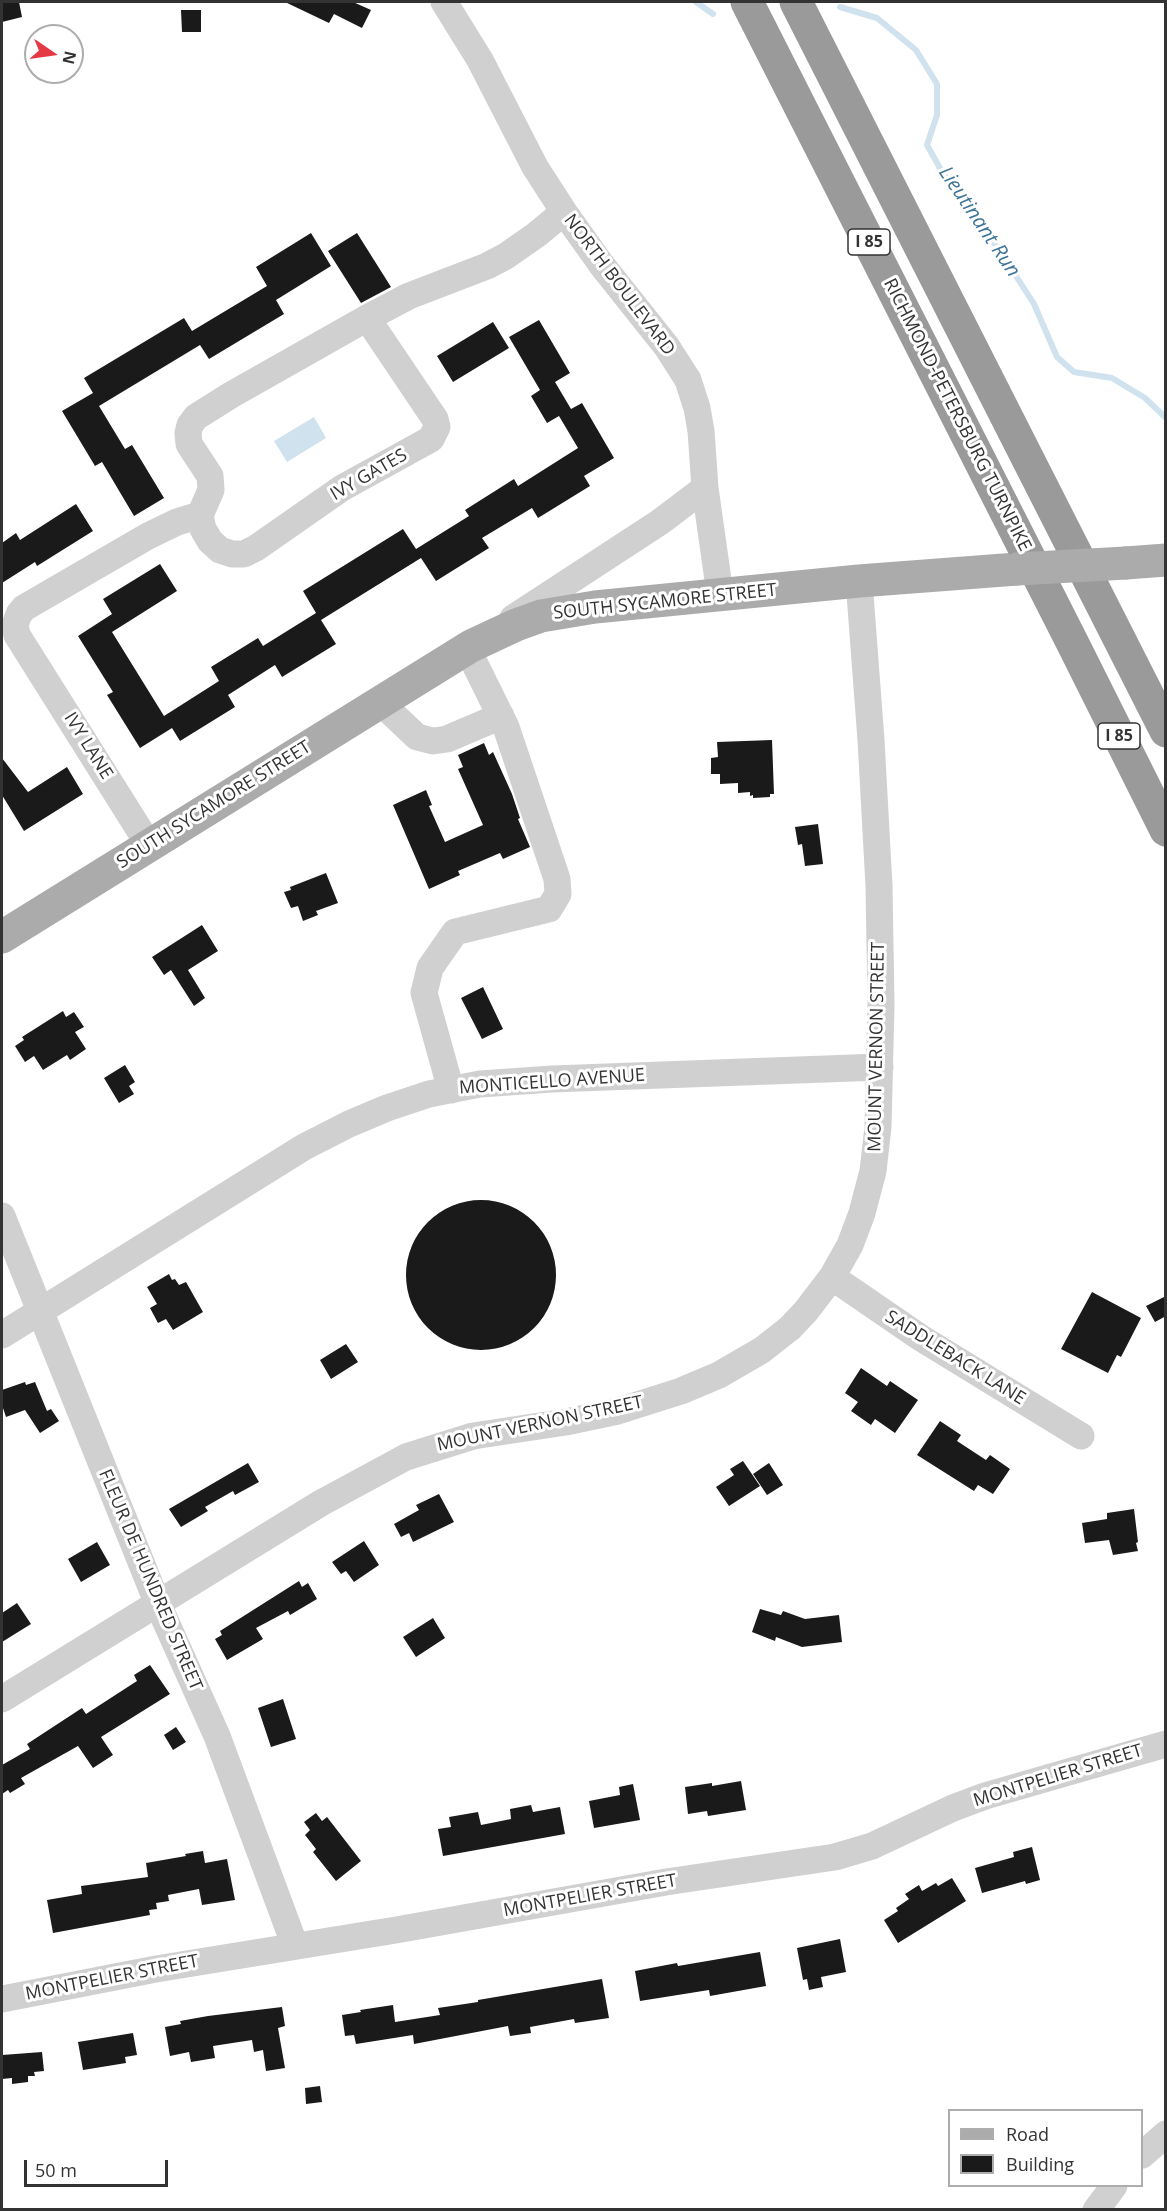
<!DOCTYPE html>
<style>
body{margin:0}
#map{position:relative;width:1167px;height:2211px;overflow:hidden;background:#fff;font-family:"Open Sans",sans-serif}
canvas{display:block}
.frame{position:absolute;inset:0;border:3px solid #333;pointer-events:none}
.legend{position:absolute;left:948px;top:2109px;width:195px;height:78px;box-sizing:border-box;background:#fff;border:2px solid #adadad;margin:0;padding:8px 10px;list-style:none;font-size:18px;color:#333}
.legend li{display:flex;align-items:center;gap:12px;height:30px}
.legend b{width:30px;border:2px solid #adadad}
.north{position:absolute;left:24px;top:24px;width:60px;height:60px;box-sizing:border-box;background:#fff;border:2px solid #adadad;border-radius:50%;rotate:103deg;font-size:16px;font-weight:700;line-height:24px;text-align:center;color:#333}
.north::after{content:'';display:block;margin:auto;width:21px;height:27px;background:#e63946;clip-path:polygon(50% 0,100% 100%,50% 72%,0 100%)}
.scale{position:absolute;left:24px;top:2160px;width:144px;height:27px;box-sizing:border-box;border:3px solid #333;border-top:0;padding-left:8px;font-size:18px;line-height:21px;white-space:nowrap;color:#333;-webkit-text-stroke:4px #fff;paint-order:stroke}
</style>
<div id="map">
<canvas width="1167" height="2211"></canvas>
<div class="frame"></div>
<ul class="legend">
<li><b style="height:8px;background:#ababab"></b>Road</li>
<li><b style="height:16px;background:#1a1a1a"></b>Building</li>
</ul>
<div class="north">N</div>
<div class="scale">50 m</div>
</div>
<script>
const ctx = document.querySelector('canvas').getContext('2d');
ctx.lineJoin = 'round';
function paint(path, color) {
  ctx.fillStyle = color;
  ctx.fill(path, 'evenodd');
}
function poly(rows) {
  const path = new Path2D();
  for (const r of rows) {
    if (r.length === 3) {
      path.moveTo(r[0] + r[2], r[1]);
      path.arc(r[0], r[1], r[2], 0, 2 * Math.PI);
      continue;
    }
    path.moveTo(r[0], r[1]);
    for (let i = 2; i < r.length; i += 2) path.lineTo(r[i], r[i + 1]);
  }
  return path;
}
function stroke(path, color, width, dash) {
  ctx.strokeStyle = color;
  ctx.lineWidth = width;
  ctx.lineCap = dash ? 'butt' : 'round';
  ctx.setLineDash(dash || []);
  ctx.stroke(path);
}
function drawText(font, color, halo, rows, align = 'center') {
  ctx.font = font + ' "Open Sans",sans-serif';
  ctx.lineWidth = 6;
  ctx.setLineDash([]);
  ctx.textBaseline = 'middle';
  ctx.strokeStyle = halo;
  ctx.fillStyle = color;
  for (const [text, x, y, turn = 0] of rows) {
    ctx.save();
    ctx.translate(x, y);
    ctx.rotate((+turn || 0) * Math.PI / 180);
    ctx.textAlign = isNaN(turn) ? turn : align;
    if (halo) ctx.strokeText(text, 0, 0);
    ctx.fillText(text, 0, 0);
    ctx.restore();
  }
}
const water = poly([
 [314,417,326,438,287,462,274,441]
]);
const stream = poly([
 [696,2,713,14],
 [840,7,877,18,916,50,937,84,937,115,927,145,941,170,1000,251,1034,304,1057,357,1074,372,1112,378,1145,398,1166,418]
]);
const building = poly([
 [2,2,19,2,22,17,2,22],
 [285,2,353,2,371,10,362,28,334,14,329,23],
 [181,10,201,10,201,32,182,32],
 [311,233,331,266,276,300,284,314,209,359,200,345,99,406,125,449,132,445,164,498,134,516,102,462,95,466,62,411,93,393,84,378,184,318,192,331,267,286,256,267],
 [357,233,391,287,361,303,328,251],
 [539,320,570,373,555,382,571,409,582,403,614,458,584,476,590,486,538,518,532,508,482,538,489,548,436,581,421,558,321,620,336,644,282,677,275,665,228,695,235,707,180,741,172,728,140,748,107,695,113,692,78,636,112,614,103,599,160,564,177,591,112,632,164,716,219,681,211,667,258,638,263,646,316,613,303,591,403,529,416,549,469,516,465,510,514,479,518,486,578,448,559,416,547,423,531,396,540,390,509,337],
 [493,322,509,348,453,382,437,356],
 [76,504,93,531,37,566,35,562,2,583,2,543,16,533,20,540],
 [772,740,774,794,770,794,770,797,753,798,753,795,750,796,750,792,738,793,738,783,720,784,720,774,711,774,711,758,718,757,717,742],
 [484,743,489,755,493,752,512,794,520,818,518,819,530,847,503,859,500,853,458,871,460,875,429,889,393,805,426,790,432,805,429,806,445,842,483,825,458,769,463,767,458,755],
 [2,758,28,792,67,767,83,794,24,831,2,795],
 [818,824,823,864,805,866,802,844,798,845,795,827],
 [326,873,338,903,316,911,318,915,303,921,298,906,291,908,284,892,291,890,290,887],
 [202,925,218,951,188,970,205,998,194,1006,171,970,164,975,152,957],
 [483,987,503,1029,482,1039,461,998],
 [63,1011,66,1017,74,1012,84,1027,75,1032,86,1049,70,1060,67,1055,43,1070,34,1056,25,1062,15,1046,24,1040,22,1037],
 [125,1065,135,1082,129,1086,134,1094,119,1103,104,1078],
 [481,1275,75],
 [169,1274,172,1280,175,1279,179,1285,186,1282,203,1312,173,1330,166,1319,158,1323,150,1308,157,1304,147,1287],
 [1092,1292,1141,1318,1121,1357,1117,1355,1108,1373,1061,1349],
 [1166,1296,1166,1316,1155,1322,1146,1306],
 [346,1344,358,1362,331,1379,320,1360],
 [861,1368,887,1386,890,1381,918,1400,895,1433,875,1419,871,1425,851,1411,858,1402,845,1393],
 [25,1382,26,1385,35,1382,47,1411,51,1409,59,1421,40,1433,25,1410,6,1417,2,1405,2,1390],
 [940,1421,961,1435,957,1441,986,1460,990,1455,1010,1469,993,1494,978,1485,974,1491,917,1455],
 [743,1461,760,1486,729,1506,716,1487,734,1475,730,1469],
 [248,1463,259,1482,235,1495,233,1491,205,1507,208,1511,181,1527,169,1509],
 [769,1463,783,1485,767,1495,753,1474],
 [439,1494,454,1522,413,1542,409,1533,401,1537,394,1524,419,1510,416,1505],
 [1134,1509,1138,1542,1136,1543,1138,1551,1113,1555,1109,1540,1085,1543,1082,1523,1107,1519,1107,1513],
 [364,1541,379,1565,354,1582,346,1571,341,1574,332,1562],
 [97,1542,110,1565,81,1582,68,1559],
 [299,1581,302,1587,308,1583,317,1599,290,1615,288,1611,256,1628,263,1639,227,1660,215,1639,222,1635,220,1631],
 [17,1603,31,1624,2,1642,2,1613],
 [760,1609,781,1615,783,1611,805,1619,839,1615,842,1642,802,1647,776,1637,775,1641,752,1632],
 [433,1618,445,1638,416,1657,403,1637],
 [150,1665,170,1694,101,1737,113,1755,93,1768,78,1746,21,1778,25,1784,10,1793,8,1790,2,1794,2,1765,30,1749,27,1744,82,1708,86,1714,137,1681,134,1675],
 [283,1699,296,1739,271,1747,258,1708],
 [176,1727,186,1742,173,1750,164,1735],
 [741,1781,746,1810,708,1816,707,1811,688,1814,685,1787,712,1783,712,1786],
 [633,1784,640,1820,594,1828,589,1801,620,1795,619,1787],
 [531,1805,533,1812,560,1807,565,1834,443,1856,438,1829,451,1827,449,1817,478,1812,481,1825,511,1819,510,1809],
 [316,1813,322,1821,327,1817,361,1861,336,1881,313,1852,316,1849,305,1835,310,1830,304,1822],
 [1032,1847,1040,1880,1026,1884,1025,1881,982,1893,975,1868,1014,1857,1013,1852],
 [203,1851,205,1863,227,1859,235,1900,202,1905,199,1889,168,1895,169,1901,156,1903,157,1909,149,1910,150,1915,53,1933,47,1900,82,1894,81,1886,148,1877,146,1863,186,1856,185,1854],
 [952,1878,966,1901,898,1943,884,1920,898,1911,896,1908,909,1899,905,1894,919,1885,922,1891,936,1883,938,1886],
 [840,1939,846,1972,821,1977,823,1987,809,1990,807,1979,803,1980,797,1948],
 [760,1952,766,1986,710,1996,709,1990,640,2001,635,1971,677,1963,678,1966],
 [602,1979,609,2018,575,2023,574,2019,530,2027,531,2033,510,2036,508,2026,414,2044,413,2035,356,2044,354,2035,345,2036,342,2015,361,2012,360,2010,393,2005,395,2022,440,2015,438,2008,478,2002,478,2000],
 [282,2007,285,2026,278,2028,285,2068,266,2071,263,2050,254,2052,252,2040,213,2046,215,2058,191,2062,189,2052,170,2056,165,2027,181,2024,180,2021,208,2016],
 [133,2033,137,2055,125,2057,126,2063,83,2070,78,2042],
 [42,2052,44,2071,34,2072,35,2076,28,2076,28,2082,12,2084,12,2078,2,2079,2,2055],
 [320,2086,322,2102,306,2104,305,2088]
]);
const minor = poly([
 [444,2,480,60,535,167,564,212,601,264,667,347,688,380,697,408,701,431,705,488,720,594],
 [200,515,203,529,210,541,220,550,232,554,244,554,256,548,342,488,431,439,437,427,435,419,367,318],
 [513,618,660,522,705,488],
 [380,702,417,737,433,741,447,739,501,716],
 [149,845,17,635,15,625,19,614,24,608,148,536,177,522,200,515,211,490,210,476,189,444,188,433,190,425,196,417,231,395,367,318,409,296,487,266,506,256,536,235,564,212],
 [451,1090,424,993,430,968,455,932,549,909,558,894,557,879,506,727,467,648],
 [2,1216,157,1602,217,1736,295,1946],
 [832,1277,921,1338,1081,1436],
 [2,1335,304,1147,349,1124,387,1108,429,1094,480,1084,552,1079,880,1067],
 [2,1699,321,1503,406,1457,473,1436,566,1422,618,1411,681,1391,719,1375,762,1350,790,1328,806,1311,832,1277,850,1245,862,1213,873,1171,878,1127,881,1005,879,886,871,740,859,581],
 [2,1999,156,1969,396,1930,666,1882,835,1857,872,1846,953,1808,985,1796,1166,1744],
 [1142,2155,1166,2134],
 [1096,2210,1114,2186]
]);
const major = poly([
 [1126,563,1166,560],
 [2,937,471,646,516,625,541,616,595,607,859,581,1017,569]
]);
const highway = poly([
 [747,2,1072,642,1166,830],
 [796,2,1166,731]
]);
const majorBridge = poly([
 [1017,569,1126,563]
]);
const shields = [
 [869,242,42],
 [1119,736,42]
];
const shieldNames = [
 ["I 85",869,242],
 ["I 85",1119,736]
];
const streetNames = [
 ["NORTH BOULEVARD",619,285,53],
 ["RICHMOND-PETERSBURG TURNPIKE",957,415,63],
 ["IVY GATES",369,475,-30],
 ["SOUTH SYCAMORE STREET",665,602,-6],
 ["IVY LANE",88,746,58],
 ["SOUTH SYCAMORE STREET",214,805,-32],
 ["MOUNT VERNON STREET",877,1047,-89],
 ["MONTICELLO AVENUE",552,1082,-4],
 ["SADDLEBACK LANE",955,1358,32],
 ["MOUNT VERNON STREET",540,1424,-12],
 ["FLEUR DE HUNDRED STREET",150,1580,67],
 ["MONTPELIER STREET",1058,1776,-17],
 ["MONTPELIER STREET",590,1896,-10],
 ["MONTPELIER STREET",112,1978,-11]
];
const waterNames = [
 ["Lieutinant Run",979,222,56]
];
paint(water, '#cfe2ee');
stroke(stream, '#cfe2ee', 6);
paint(building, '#1a1a1a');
stroke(minor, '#d0d0d0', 27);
stroke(major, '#ababab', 33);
stroke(highway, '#9a9a9a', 33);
stroke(majorBridge, '#ababab', 33);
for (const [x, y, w] of shields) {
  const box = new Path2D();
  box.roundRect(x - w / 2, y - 13, w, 26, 4.5);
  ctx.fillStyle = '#fff';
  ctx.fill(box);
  stroke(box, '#333', 1.5);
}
drawText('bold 16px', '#333', null, shieldNames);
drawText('18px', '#333', '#fff', streetNames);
drawText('italic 20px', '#3f7597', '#fff', waterNames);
</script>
